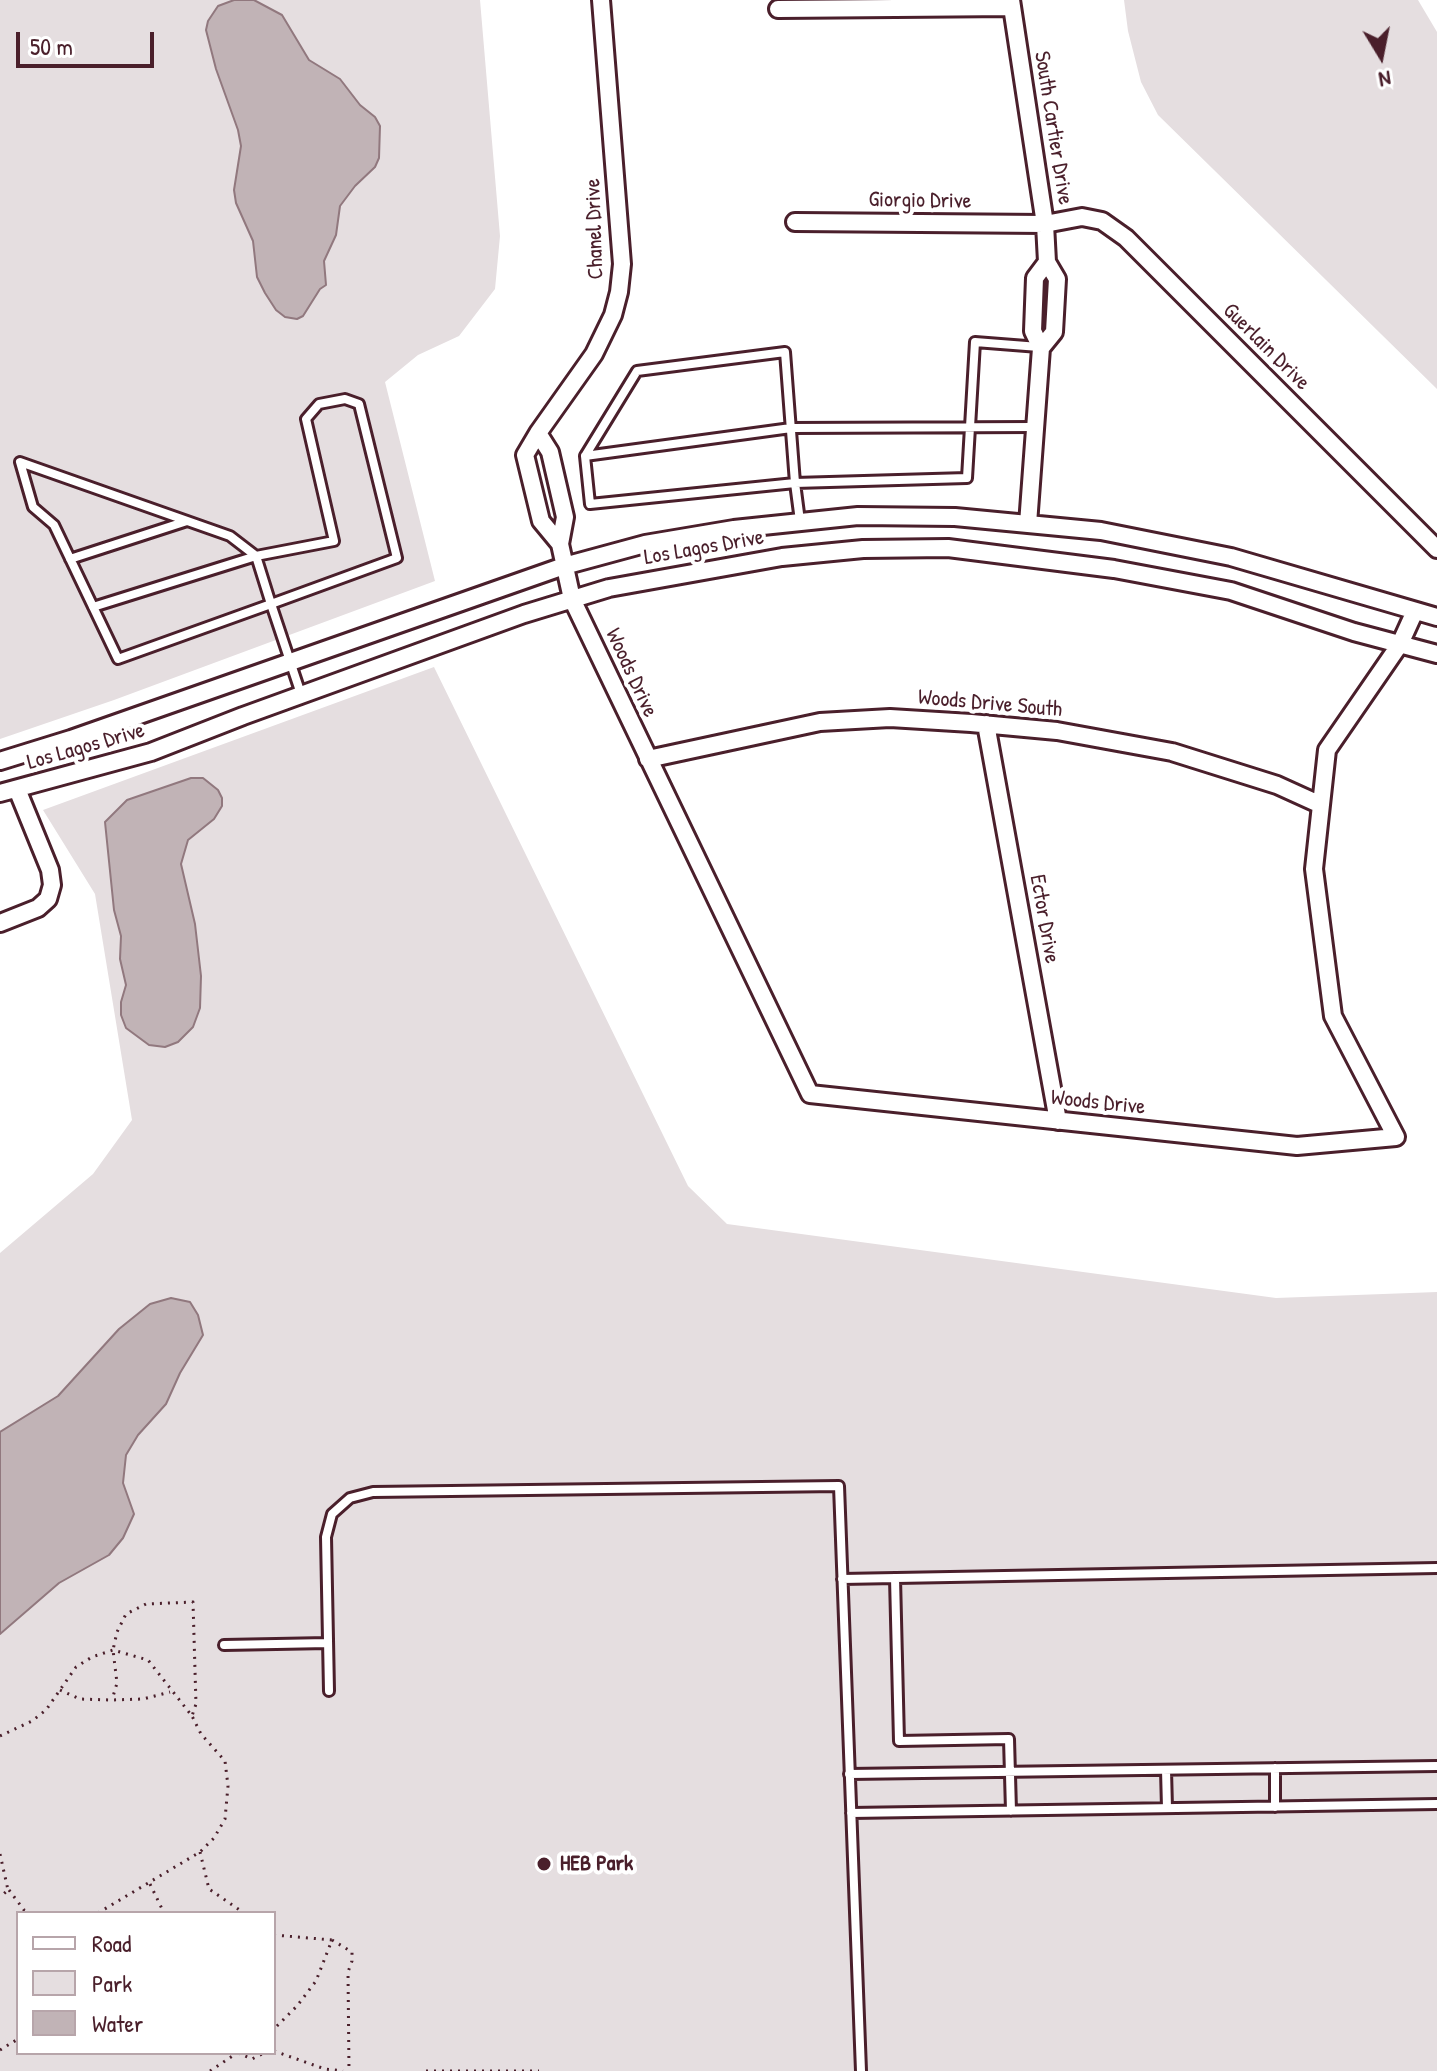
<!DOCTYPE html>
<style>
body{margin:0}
#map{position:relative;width:1437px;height:2071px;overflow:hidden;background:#fff;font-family:"Patrick Hand",sans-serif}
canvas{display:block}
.legend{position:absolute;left:16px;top:1911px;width:260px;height:144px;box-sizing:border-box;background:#fff;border:2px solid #b7a5aa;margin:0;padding:10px 14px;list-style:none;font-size:24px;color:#4a1f2b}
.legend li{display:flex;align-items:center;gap:16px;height:40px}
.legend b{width:40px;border:2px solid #b7a5aa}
.north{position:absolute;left:1341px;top:16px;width:80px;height:80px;-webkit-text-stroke:6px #fff;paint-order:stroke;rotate:170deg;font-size:22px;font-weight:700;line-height:32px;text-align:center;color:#4a1f2b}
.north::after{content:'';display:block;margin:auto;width:28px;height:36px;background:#4a1f2b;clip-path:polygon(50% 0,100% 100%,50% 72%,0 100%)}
.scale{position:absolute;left:16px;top:32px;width:138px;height:36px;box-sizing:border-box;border:4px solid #4a1f2b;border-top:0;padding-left:10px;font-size:24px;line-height:28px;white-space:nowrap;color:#4a1f2b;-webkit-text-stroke:6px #fff;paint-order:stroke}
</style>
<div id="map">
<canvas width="1437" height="2071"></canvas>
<ul class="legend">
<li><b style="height:10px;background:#fff"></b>Road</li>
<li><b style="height:22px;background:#e5dee0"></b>Park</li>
<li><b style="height:22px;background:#c1b3b6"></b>Water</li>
</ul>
<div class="north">N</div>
<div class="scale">50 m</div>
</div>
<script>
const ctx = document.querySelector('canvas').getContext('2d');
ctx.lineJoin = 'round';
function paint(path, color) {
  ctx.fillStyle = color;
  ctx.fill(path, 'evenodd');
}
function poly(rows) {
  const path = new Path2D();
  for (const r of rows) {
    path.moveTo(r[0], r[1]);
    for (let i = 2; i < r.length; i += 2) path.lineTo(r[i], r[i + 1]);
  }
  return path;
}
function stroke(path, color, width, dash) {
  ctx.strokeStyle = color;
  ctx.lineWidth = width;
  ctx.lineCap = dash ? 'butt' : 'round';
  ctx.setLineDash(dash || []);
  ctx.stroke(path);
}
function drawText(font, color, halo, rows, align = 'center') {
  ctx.font = font + ' "Patrick Hand",sans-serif';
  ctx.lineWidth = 8;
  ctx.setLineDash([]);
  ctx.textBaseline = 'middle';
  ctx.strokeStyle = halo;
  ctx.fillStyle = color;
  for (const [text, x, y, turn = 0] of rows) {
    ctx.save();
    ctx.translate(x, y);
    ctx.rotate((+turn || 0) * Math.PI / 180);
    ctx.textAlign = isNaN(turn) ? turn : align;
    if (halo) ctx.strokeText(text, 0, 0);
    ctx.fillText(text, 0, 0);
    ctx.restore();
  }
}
const green = poly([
 [0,0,480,0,500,236,495,289,459,336,418,355,385,382,435,581,114,700,0,739],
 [1124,0,1418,0,1437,32,1437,389,1158,115,1141,82,1128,31],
 [434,667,688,1186,727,1224,1276,1298,1437,1292,1437,2071,0,2071,0,1253,93,1174,132,1120,95,894,43,810],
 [18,1913,274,1913,274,2053,18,2053]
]);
const water = poly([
 [234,0,254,0,282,15,309,60,340,79,360,105,375,117,380,126,379,158,375,167,355,186,340,206,336,235,324,261,326,285,320,289,303,316,297,319,285,317,276,310,265,293,257,277,253,241,236,203,234,190,241,146,238,130,216,69,206,30,208,21,218,6,234,0],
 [191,778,203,778,218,790,222,798,222,806,214,819,188,840,181,864,195,924,201,976,200,1008,193,1027,178,1042,165,1047,149,1045,126,1028,121,1015,121,1002,126,985,120,959,121,936,114,910,105,822,127,800,191,778],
 [171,1298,190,1302,198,1315,203,1335,180,1373,166,1404,138,1435,126,1455,123,1483,134,1514,123,1538,109,1555,59,1583,0,1634,0,1432,58,1396,119,1329,150,1304,171,1298]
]);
const path = poly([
 [60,1690,80,1699,112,1700,143,1699,170,1692],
 [0,1736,32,1721,46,1710,76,1667,92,1657,113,1650,148,1660,192,1716,196,1704,193,1602,146,1604,126,1614,117,1632,113,1650,117,1683,112,1700],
 [200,1852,209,1889,244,1913],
 [0,1854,8,1890,0,1897],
 [150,1884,164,1913],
 [9,1890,24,1910,31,1913],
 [98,1913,200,1852,214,1838,225,1819,228,1786,225,1761,201,1734,192,1716],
 [274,1935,332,1940,316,1981,297,2006,274,2029],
 [332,1940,352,1952,352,1961,348,1972,349,2071],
 [0,2050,18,2039],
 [274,2051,325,2069,343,2071],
 [238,2053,252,2059,264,2053],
 [210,2071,237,2053],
 [426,2071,539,2071]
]);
const lane = poly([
 [585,456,791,428,1035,427],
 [800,521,795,483,785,352,637,371,585,456,590,504,795,483,967,478,975,342,1039,347],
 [70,559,187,521],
 [93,607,256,556,334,541,306,419,319,404,345,399,359,404,397,558,271,604,118,659,54,525,33,507,20,462,230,536,256,556,271,604,301,694],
 [895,1578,899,1741,1009,1739,1011,1811],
 [842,1579,1437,1568],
 [224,1645,328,1643],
 [329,1691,326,1537,332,1514,350,1498,373,1492,839,1486,861,2071],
 [1275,1768,1275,1807],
 [1166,1770,1167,1808],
 [849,1774,1437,1766],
 [851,1813,1437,1804]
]);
const street = poly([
 [1011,0,1045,224,1047,262],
 [778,9,1012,7],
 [795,222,1045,224,1082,217,1102,221,1126,238,1437,549],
 [538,433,594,354,613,315,619,292,622,264,601,0],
 [1028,524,1041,348,1033,331,1035,278,1047,262,1057,279,1054,332,1041,348],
 [560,544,541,521,525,455,538,433,550,452,565,517,560,544,572,599,810,1094,1297,1146,1396,1137,1333,1016,1314,869,1327,750,1400,644,1415,611],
 [986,724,1058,1121],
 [648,759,820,722,890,718,971,723,1057,731,1172,752,1277,785,1321,805],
 [0,761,71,739,564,566,645,544,734,529,858,516,955,517,1101,531,1231,557,1437,617],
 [0,793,151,752,243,716,524,614,609,588,782,557,863,549,948,548,1114,569,1231,591,1354,632,1437,654],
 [0,923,38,908,48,899,52,885,50,870,17,789]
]);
const markers = [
 [544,1864,8,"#4a1f2b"]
];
const streetNames = [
 ["South Cartier Drive",1053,128,81],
 ["Giorgio Drive",920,201,1],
 ["Chanel Drive",595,229,-92],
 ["Guerlain Drive",1266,347,45],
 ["Los Lagos Drive",704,548,-10],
 ["Woods Drive",631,673,65],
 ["Woods Drive South",990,704,5],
 ["Los Lagos Drive",86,747,-16],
 ["Ector Drive",1044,919,80],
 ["Woods Drive",1098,1103,6]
];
const poiNames = [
 ["HEB Park",560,1864]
];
paint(green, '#e5dee0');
paint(water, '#c1b3b6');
stroke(water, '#91787e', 2);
stroke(lane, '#4a1f2b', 14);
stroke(street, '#4a1f2b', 22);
stroke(path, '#4a1f2b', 3, [2, 6]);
stroke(lane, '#fff', 8);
stroke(street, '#fff', 16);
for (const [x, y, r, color] of markers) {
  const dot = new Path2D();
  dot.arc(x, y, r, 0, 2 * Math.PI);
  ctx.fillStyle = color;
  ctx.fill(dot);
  stroke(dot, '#fff', 3);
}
drawText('22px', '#4a1f2b', '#fff', streetNames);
drawText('bold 22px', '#4a1f2b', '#fff', poiNames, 'left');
</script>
